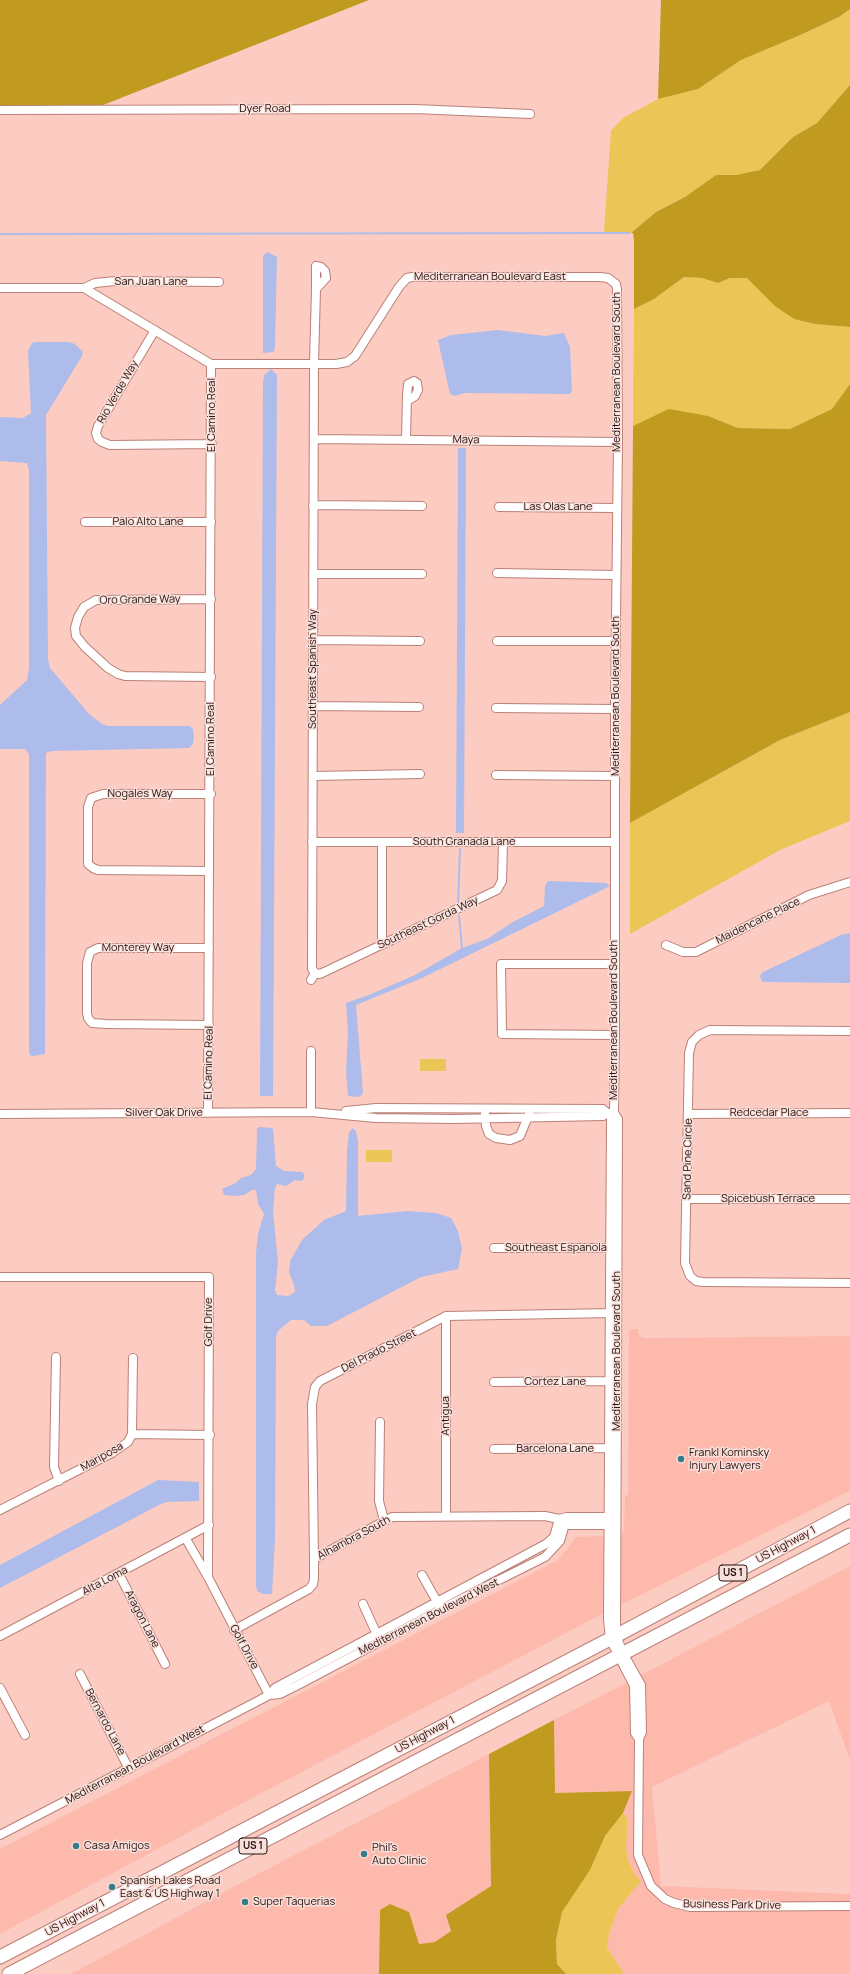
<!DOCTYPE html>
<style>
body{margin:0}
canvas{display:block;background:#fccbc2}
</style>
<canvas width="850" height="1974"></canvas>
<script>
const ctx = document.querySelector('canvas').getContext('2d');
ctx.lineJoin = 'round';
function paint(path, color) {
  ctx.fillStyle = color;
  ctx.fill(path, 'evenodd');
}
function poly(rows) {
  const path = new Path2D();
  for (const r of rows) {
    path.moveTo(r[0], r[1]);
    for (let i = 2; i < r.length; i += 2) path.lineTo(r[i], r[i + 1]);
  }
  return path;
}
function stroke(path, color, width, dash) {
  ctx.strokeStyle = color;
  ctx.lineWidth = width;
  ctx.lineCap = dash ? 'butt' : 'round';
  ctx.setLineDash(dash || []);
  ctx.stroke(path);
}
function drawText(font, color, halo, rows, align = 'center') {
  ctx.font = font + ' Manrope,sans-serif';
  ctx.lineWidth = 3;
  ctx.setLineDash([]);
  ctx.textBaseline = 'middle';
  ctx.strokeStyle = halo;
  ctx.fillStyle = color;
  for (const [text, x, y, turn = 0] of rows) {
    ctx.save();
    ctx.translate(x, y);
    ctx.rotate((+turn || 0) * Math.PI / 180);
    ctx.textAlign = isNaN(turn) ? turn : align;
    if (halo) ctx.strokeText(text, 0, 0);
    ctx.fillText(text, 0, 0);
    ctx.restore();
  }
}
const built = poly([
 [629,1329,638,1329,639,1335,643,1338,850,1336,850,1491,620,1605,620,1536,624,1532,625,1496,628,1494],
 [605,1536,604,1613,241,1804,0,1934,0,1849,558,1560,576,1537],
 [850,1566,850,1760,829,1701,652,1787,661,1886,850,1894,850,1974,623,1974,622,1970,607,1948,609,1934,618,1909,641,1881,635,1875,628,1860,626,1847,628,1819,623,1813,632,1791,555,1793,554,1720,628,1682,630,1687,631,1733,633,1740,644,1740,646,1732,645,1684,641,1675],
 [489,1754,491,1886,446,1915,451,1931,435,1942,419,1944,380,1910,379,1974,71,1974,254,1876]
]);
const green = poly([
 [850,9,850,85,817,123,793,137,760,170,736,175,716,175,685,197,656,212,631,233,604,232,611,131,623,118,660,98,698,89,741,60,798,36,839,17],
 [684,277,702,278,718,283,730,278,747,278,794,319,815,324,850,327,850,384,832,409,790,429,738,428,708,416,633,426,634,309,654,299],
 [850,712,850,821,780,850,630,934,630,823,780,740],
 [420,1059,446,1059,446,1071,420,1071],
 [366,1150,392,1150,392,1162,366,1162],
 [623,1813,628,1819,626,1847,628,1860,635,1875,641,1881,618,1909,609,1934,607,1948,622,1970,623,1974,566,1974,557,1964,556,1940,562,1912,590,1870,605,1836]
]);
const forest = poly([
 [0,0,369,0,93,109,0,107],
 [661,0,850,0,850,9,839,17,798,36,741,60,698,89,658,99],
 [850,85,850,327,815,324,794,319,775,306,747,278,730,278,718,283,702,278,684,277,654,299,634,309,634,240,633,233,631,233,656,212,685,197,716,175,736,175,760,170,793,137,817,123],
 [850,384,850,712,780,740,630,823,633,426,669,409,708,416,738,428,790,429,832,409],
 [554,1720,555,1793,632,1791,623,1813,605,1836,590,1870,562,1912,556,1940,557,1964,566,1974,379,1974,380,1910,390,1904,409,1912,419,1944,435,1942,451,1931,446,1915,491,1886,489,1754]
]);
const water = poly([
 [267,252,277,257,275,345,274,352,263,353,263,256],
 [498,330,545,336,564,333,570,347,572,391,570,394,465,393,454,396,450,394,438,340,451,335],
 [36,342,69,342,75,344,83,352,82,356,46,415,48,660,50,668,89,714,102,724,108,726,189,726,193,729,194,737,193,744,189,748,52,751,46,753,45,1050,45,1054,33,1056,30,1055,29,1050,29,754,25,749,0,749,0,705,27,680,29,668,29,470,27,463,0,461,0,417,23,418,31,413,28,351,32,343],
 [271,369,277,375,273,1096,260,1096,263,383,264,375],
 [458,448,466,448,464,833,456,833],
 [548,881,606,883,610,886,422,978,356,1005,363,1093,359,1097,348,1096,346,1071,348,1032,346,1003,369,995,415,975,462,948,487,939,513,922,544,906,545,886],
 [850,933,850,983,762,982,760,976,763,972,841,935],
 [259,1127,272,1128,273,1130,276,1166,284,1171,302,1172,305,1176,302,1181,295,1180,286,1186,277,1184,275,1188,273,1211,278,1263,275,1291,277,1295,288,1296,295,1292,294,1285,289,1272,290,1261,302,1240,324,1220,346,1211,347,1151,349,1132,353,1128,356,1131,358,1142,358,1216,408,1211,436,1213,451,1218,458,1231,462,1249,458,1269,421,1277,327,1326,311,1326,304,1320,291,1320,278,1331,276,1337,275,1538,272,1594,263,1594,257,1591,256,1585,256,1253,258,1234,264,1214,258,1204,256,1190,252,1190,244,1195,235,1196,224,1195,222,1189,234,1184,241,1178,251,1175,256,1169,257,1129],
 [158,1480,199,1482,199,1501,166,1502,161,1504,0,1588,0,1565]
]);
const stream = poly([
 [0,234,629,233],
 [458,903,460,849],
 [459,916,462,948]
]);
const street = poly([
 [0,110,415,109,530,114],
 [0,288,84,288,211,364,336,364,347,362,355,356,399,287,407,278,412,277,600,277,608,278,616,284,617,289,618,442,615,709,615,1035,614,1113,611,1119,608,1619,610,1639,634,1686,635,1733,639,1739],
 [84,288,95,283,116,281,219,282],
 [155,330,98,426,96,433,98,439,102,442,110,445,212,444],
 [314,439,618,442],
 [406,439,407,395,408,384,414,381,417,383,418,390,415,396,407,401],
 [313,505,422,506],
 [499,507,616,508],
 [85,522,211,522],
 [497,573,616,575],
 [313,574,422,574],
 [211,599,96,600,84,607,78,617,75,628,76,636,85,647,108,668,118,674,125,676,211,677],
 [313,640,420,641],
 [497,641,616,641],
 [313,706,419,707],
 [496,708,615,709],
 [496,775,615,776],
 [313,776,420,774],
 [312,842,615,842],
 [382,842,382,945],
 [209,871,98,870,93,868,88,864,88,807,91,798,103,794,211,794],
 [666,945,683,952,696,952,809,895,850,882],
 [209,948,98,948,90,952,87,963,87,1013,88,1018,92,1023,106,1024,209,1025],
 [614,964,501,964,502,1034,615,1035],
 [315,973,312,969,314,363,316,289,316,266,321,267,325,271,326,278,316,289],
 [315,973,320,974,497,890,502,881,503,843],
 [311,980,315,973],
 [850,1031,710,1030,699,1035,692,1042,689,1053,685,1263,690,1276,696,1281,703,1282,850,1283],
 [311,1051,311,1112],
 [346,1111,376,1108,603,1109,607,1113],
 [208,1113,211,364],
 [614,1113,618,1119,616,1635,623,1653,641,1685,642,1732,639,1739,638,1855,651,1886,665,1899,674,1903,690,1907,850,1906],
 [0,1114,311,1112,376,1118,454,1119,603,1116,607,1113,614,1113],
 [485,1114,486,1126,489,1134,496,1138,510,1140,520,1136,529,1114],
 [689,1114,850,1113],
 [686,1199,850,1199],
 [494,1248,615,1248],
 [0,1277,209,1277,208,1577],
 [56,1357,54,1467,59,1481],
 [494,1382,615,1381],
 [380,1422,379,1501,384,1520],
 [132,1434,133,1358],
 [494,1449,615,1448],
 [0,1510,112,1453,128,1442,132,1434,210,1435],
 [446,1515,446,1316],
 [186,1539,208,1577,269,1695],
 [314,1559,312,1404,315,1387,320,1381,446,1316,614,1313],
 [119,1574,165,1664],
 [422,1575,440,1607],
 [363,1604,379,1639],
 [234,1630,309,1589,313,1584,314,1579,314,1559,392,1517,545,1516,559,1519,567,1517,613,1517],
 [0,1636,209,1525],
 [80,1674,129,1769],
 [0,1688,25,1735],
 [269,1695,275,1688,546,1544,554,1537,559,1519,565,1524,570,1525,613,1525],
 [0,1835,256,1702,269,1695,280,1694,298,1685,451,1604,545,1557,560,1541,567,1517]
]);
const primary = poly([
 [0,1957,610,1639,850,1511],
 [9,1974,850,1535]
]);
const markers = [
 [681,1459,4,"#377d89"],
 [76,1846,4,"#377d89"],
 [364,1854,4,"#377d89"],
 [112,1887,4,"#377d89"],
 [245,1902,4,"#377d89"]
];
const shields = [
 [733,1573,28],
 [253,1846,28]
];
const shieldNames = [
 ["US 1",733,1573],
 ["US 1",253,1846]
];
const streetNames = [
 ["Dyer Road",265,109],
 ["Mediterranean Boulevard East",490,277],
 ["San Juan Lane",151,282],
 ["Mediterranean Boulevard South",617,372,-90],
 ["Rio Verde Way",118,392,-60],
 ["El Camino Real",212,415,-90],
 ["Maya",466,440,1],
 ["Las Olas Lane",558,507],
 ["Palo Alto Lane",148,522],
 ["Oro Grande Way",140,600,-1],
 ["Southeast Spanish Way",313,669,-90],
 ["Mediterranean Boulevard South",616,696,-90],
 ["El Camino Real",211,739,-90],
 ["Nogales Way",140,794],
 ["South Granada Lane",464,842],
 ["Maidencane Place",758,921,-26],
 ["Southeast Gorda Way",428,923,-25],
 ["Monterey Way",138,948],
 ["Mediterranean Boulevard South",614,1020,-90],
 ["El Camino Real",209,1063,-89],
 ["Silver Oak Drive",164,1113],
 ["Redcedar Place",769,1113],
 ["Sand Pine Circle",688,1159,-89],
 ["Spicebush Terrace",768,1199],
 ["Southeast Espanola",556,1248],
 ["Golf Drive",209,1322,-90],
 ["Del Prado Street",379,1351,-27],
 ["Mediterranean Boulevard South",617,1351,-90],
 ["Cortez Lane",555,1382],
 ["Antigua",446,1416,-90],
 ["Barcelona Lane",555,1449],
 ["Mariposa",102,1457,-30],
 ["Alhambra South",354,1538,-28],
 ["US Highway 1",786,1545,-28],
 ["Alta Loma",105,1581,-28],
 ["Mediterranean Boulevard West",429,1617,-27],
 ["Aragon Lane",142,1619,63],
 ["Golf Drive",244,1647,62],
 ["Bernardo Lane",105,1722,62],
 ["US Highway 1",425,1735,-28],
 ["Mediterranean Boulevard West",135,1765,-28],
 ["Business Park Drive",732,1905,1],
 ["US Highway 1",75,1918,-28]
];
const poiNames = [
 ["Frankl Kominsky",689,1453],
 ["Injury Lawyers",689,1466],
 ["Casa Amigos",84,1846],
 ["Phil's",372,1848],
 ["Auto Clinic",372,1861],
 ["Spanish Lakes Road",120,1881],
 ["East & US Highway 1",120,1894],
 ["Super Taquerias",253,1902]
];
paint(built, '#feb9ad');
paint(green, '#ebc556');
paint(forest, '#c09b1f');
paint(water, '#adbceb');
stroke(stream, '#adbceb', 2);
stroke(street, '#ba8177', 10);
stroke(primary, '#ba8177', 15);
stroke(street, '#fff', 8);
stroke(primary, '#fff', 13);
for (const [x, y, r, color] of markers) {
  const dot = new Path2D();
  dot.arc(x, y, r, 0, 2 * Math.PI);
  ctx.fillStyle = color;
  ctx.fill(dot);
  stroke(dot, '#f8dfda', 1.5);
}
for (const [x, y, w] of shields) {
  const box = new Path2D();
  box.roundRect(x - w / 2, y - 8, w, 16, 3);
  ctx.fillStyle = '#f8dfda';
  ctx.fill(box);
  stroke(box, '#27120e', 1);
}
drawText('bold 10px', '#27120e', null, shieldNames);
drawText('11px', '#27120e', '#f8dfda', streetNames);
drawText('11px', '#27120e', '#f8dfda', poiNames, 'left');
</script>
